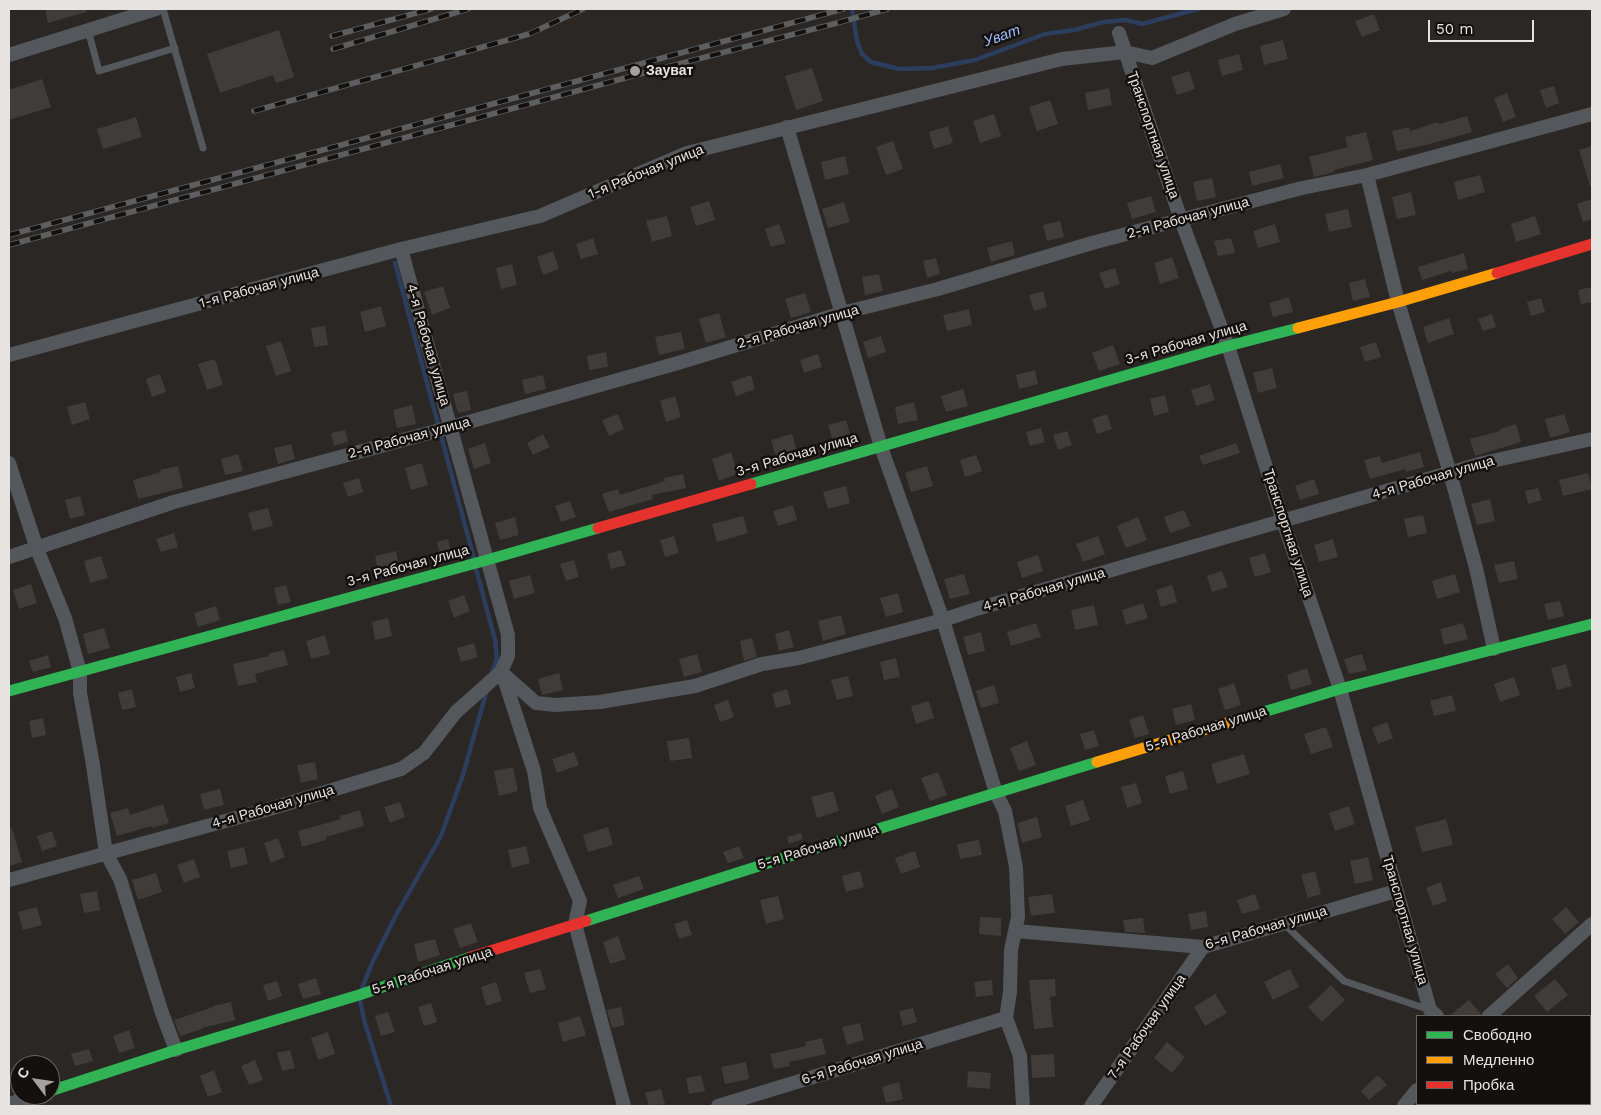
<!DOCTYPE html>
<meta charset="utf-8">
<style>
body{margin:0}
#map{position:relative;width:1601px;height:1115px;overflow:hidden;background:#2a2725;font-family:"Work Sans",sans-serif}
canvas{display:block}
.frame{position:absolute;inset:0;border:10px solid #e7e3e0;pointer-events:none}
.legend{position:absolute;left:1416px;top:1015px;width:175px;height:90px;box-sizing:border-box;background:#13100e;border:1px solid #686462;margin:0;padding:6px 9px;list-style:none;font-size:15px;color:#e7e3e0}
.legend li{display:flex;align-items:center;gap:10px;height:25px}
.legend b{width:25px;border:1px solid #686462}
.north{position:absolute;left:10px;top:1055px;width:50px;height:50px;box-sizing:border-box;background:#13100e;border:1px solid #686462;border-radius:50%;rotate:301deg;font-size:14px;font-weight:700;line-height:20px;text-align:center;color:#e7e3e0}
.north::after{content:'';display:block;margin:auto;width:18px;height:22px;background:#a5a19f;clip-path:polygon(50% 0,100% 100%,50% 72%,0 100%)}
.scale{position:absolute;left:1428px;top:20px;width:106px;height:22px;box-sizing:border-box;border:2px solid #e7e3e0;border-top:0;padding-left:6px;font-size:15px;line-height:18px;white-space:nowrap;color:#e7e3e0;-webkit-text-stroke:4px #13100e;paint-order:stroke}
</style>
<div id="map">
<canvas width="1601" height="1115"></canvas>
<div class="frame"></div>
<ul class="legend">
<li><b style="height:6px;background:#30b455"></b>Свободно</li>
<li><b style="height:6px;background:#ff9f0a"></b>Медленно</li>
<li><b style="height:6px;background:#e5322d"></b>Пробка</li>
</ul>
<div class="north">С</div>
<div class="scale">50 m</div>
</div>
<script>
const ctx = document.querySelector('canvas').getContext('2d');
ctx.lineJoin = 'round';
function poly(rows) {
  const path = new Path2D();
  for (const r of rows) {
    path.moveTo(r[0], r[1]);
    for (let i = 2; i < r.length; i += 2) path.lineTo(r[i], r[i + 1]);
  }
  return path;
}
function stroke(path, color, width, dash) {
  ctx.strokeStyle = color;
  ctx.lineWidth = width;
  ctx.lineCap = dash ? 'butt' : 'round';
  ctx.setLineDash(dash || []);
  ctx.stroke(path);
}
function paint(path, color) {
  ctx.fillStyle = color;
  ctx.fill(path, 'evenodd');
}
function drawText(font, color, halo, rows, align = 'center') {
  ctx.font = font + ' "Work Sans",sans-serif';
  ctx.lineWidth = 5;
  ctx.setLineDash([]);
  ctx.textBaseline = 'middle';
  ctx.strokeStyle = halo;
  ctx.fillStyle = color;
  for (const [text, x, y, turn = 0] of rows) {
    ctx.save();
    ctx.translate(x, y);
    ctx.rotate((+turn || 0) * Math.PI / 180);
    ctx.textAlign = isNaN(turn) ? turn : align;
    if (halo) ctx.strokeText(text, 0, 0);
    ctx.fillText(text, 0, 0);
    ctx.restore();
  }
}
const stream = poly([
 [852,9,857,41,862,54,871,62,899,69,932,68,975,60,1045,34,1074,30,1104,22,1126,20,1142,24,1198,9],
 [395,263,474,559],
 [476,569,495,640,497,659,491,675],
 [362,988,373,961,395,917,441,836,463,775,487,690],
 [360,1000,364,1020,391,1106]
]);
const building = poly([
 [45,9,86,9,86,12,48,23],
 [1374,14,1380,30,1362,37,1355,21],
 [279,30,294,77,276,83,273,75,220,93,207,54],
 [1283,40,1288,59,1264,65,1260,46],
 [1239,54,1243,70,1222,76,1218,60],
 [812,68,823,101,796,110,785,76],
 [1189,71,1195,89,1177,95,1171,77],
 [42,79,51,107,9,120,9,90],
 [1554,86,1559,103,1546,108,1540,90],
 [1109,88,1112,105,1088,110,1085,93],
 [1507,93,1516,117,1503,122,1494,98],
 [1050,100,1058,124,1037,131,1029,107],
 [994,114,1001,136,980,143,973,121],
 [1467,116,1472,132,1426,145,1397,151,1392,131,1409,127,1410,131,1438,122,1439,124],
 [136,117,142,137,103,149,97,129],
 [948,126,953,143,934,149,929,132],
 [1366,132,1373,160,1334,170,1335,172,1314,177,1309,157,1348,147,1345,137],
 [893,141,903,169,886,175,876,147],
 [1592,146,1592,185,1590,186,1579,150],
 [845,156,849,174,825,180,821,162],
 [1280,164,1284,178,1252,186,1249,172],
 [1480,175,1485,192,1458,200,1454,182],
 [1212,178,1216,197,1197,201,1193,182],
 [1411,192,1416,215,1397,219,1392,197],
 [1151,196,1156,212,1132,219,1127,203],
 [1592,199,1592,219,1583,222,1577,204],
 [709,201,715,220,696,226,690,207],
 [844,202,850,222,828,228,822,209],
 [1348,209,1352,227,1329,232,1325,214],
 [667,216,672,236,652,242,646,221],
 [1535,216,1541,234,1516,242,1511,224],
 [1060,221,1064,237,1047,241,1043,225],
 [779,224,786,243,771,247,765,229],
 [1275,224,1280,242,1258,248,1253,231],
 [593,238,598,254,581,259,576,244],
 [1231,238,1235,253,1218,256,1214,241],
 [1012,241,1015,255,991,262,987,248],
 [553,251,559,269,543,275,537,257],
 [1464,253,1468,269,1452,273,1451,271,1422,280,1418,267],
 [1172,257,1179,278,1160,284,1154,263],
 [936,258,940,274,927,278,923,261],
 [512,264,517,285,501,289,496,268],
 [1115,268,1120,284,1105,289,1099,273],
 [879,274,883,291,865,295,862,277],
 [1365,279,1370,297,1353,301,1349,283],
 [443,286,450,308,432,315,424,292],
 [1592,287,1592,302,1581,304,1578,290],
 [1043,291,1047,307,1034,311,1029,295],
 [805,293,811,312,791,318,785,299],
 [1289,297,1293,312,1273,317,1269,303],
 [1541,298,1545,312,1531,316,1527,302],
 [381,306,386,326,365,332,360,312],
 [969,309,972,325,947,331,943,315],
 [719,313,726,337,706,343,699,319],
 [1492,314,1496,327,1483,331,1478,319],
 [1449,318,1454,334,1428,343,1423,327],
 [325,326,328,345,314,347,311,328],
 [681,332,685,349,659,355,655,337],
 [881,336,886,352,868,358,863,342],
 [281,341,291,371,276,376,266,346],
 [1376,342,1381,357,1365,362,1360,347],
 [1113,345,1120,364,1099,371,1092,353],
 [606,352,608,367,589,370,587,356],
 [818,354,822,367,804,373,800,360],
 [215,359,223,385,207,390,198,364],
 [1272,368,1277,388,1258,393,1253,373],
 [1035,370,1038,384,1019,389,1016,375],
 [160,374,166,392,152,397,146,379],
 [543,375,546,389,525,394,522,380],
 [751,375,755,389,736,396,731,382],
 [1210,384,1215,400,1196,406,1191,390],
 [963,389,968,406,946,412,941,396],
 [467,391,471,410,458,413,453,394],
 [1165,395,1169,412,1154,416,1150,399],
 [675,396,681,417,666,422,660,401],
 [85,402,90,419,72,425,67,407],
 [914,402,918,420,898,424,895,407],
 [412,405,416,424,397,428,393,410],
 [618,414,624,429,609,436,602,420],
 [1107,414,1112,429,1097,434,1092,419],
 [1564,414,1570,432,1550,438,1545,419],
 [846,420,851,437,833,442,828,425],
 [1516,424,1521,442,1475,456,1470,439,1500,431,1500,429],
 [1041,428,1045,442,1030,446,1026,432],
 [345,430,348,442,334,446,331,433],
 [1067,431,1072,445,1058,450,1053,435],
 [543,434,550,447,533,455,527,443],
 [792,434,798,454,777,460,771,440],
 [485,443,491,463,474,469,468,449],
 [1236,443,1240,453,1203,465,1199,456],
 [291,444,295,459,278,464,274,448],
 [731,452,738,474,719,481,712,459],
 [1420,452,1424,467,1406,472,1405,469,1370,479,1364,460,1380,456,1382,463],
 [238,454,243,471,225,475,221,459],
 [976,455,982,471,965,477,960,460],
 [422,463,428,485,411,490,405,468],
 [178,466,183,488,138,499,133,480,161,472,160,470],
 [927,466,933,486,911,492,905,473],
 [1588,473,1592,489,1563,496,1559,480],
 [683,474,686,488,652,495,653,499,609,512,602,494,618,489,620,495,665,481,664,478],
 [359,478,363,492,348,497,343,483],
 [1314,479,1319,494,1300,500,1295,486],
 [846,486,850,503,828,509,823,492],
 [1538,488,1542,500,1528,504,1525,491],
 [80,496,85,515,70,519,65,500],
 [1490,499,1495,521,1477,525,1471,504],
 [570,501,576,517,561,522,555,506],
 [793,505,797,520,778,526,773,511],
 [268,508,273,526,253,531,248,513],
 [1184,510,1191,526,1170,533,1164,517],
 [1423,515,1427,533,1408,537,1404,519],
 [743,516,748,533,717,542,712,524],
 [515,517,519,535,500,540,495,523],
 [1138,517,1147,540,1126,548,1117,526],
 [174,533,178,547,161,552,156,539],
 [674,536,679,553,665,557,660,540],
 [1098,536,1105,554,1083,562,1076,544],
 [448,539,452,555,441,558,437,542],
 [1333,539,1338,557,1319,562,1314,545],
 [621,550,626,565,611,569,607,554],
 [396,551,400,570,379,574,375,556],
 [1265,553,1271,572,1255,577,1249,558],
 [1038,555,1043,571,1022,578,1017,562],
 [101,556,108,578,90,583,84,561],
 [574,560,579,577,566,581,560,564],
 [1514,561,1518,579,1499,583,1494,565],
 [1222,571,1228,587,1212,592,1207,576],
 [964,574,970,594,950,599,944,579],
 [1455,574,1460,592,1437,599,1432,581],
 [530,575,535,593,514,599,509,581],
 [31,584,37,603,19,609,13,590],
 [286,585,291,602,278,605,274,588],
 [1172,585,1177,602,1161,607,1156,590],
 [898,593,903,612,886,617,880,598],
 [464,595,470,611,454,618,448,601],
 [1560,601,1564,616,1548,620,1544,604],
 [1143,603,1148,618,1126,625,1122,610],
 [1094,605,1098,625,1075,630,1071,610],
 [216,606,220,620,198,627,194,613],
 [841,615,846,634,823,641,818,621],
 [388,618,392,636,375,640,372,622],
 [1036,623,1041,637,1011,646,1007,632],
 [1463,623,1468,639,1444,645,1440,629],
 [104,628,110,648,88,654,83,634],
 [789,630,794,647,779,651,775,634],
 [981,632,985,651,968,655,963,637],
 [325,635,330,654,311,659,306,641],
 [752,638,757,657,744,661,740,641],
 [474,643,478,657,461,662,457,648],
 [284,650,288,665,255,674,257,682,238,686,233,664,269,656,268,654],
 [697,654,702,672,684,677,679,659],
 [1362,654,1367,670,1349,674,1344,659],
 [48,655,51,667,33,672,29,661],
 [896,658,900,677,884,680,880,662],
 [1566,664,1572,686,1557,690,1551,668],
 [1307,668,1312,684,1291,690,1287,675],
 [191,673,195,688,180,692,176,677],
 [559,673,563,690,542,695,538,679],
 [848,676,853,696,837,700,831,680],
 [1514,677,1520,695,1500,702,1494,684],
 [1234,683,1241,705,1225,710,1218,689],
 [994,685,999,703,981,708,976,691],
 [132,689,136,707,122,710,118,693],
 [787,689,791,704,776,708,772,694],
 [1452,695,1456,711,1434,716,1430,701],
 [728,700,734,717,720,722,714,705],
 [929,701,934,718,916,724,911,706],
 [1191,704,1195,720,1176,725,1172,709],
 [1143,715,1149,734,1135,738,1129,720],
 [43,718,46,735,32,738,29,721],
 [1387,722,1393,738,1378,744,1372,728],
 [1326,727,1333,747,1311,754,1304,734],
 [1094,730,1099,746,1085,750,1080,734],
 [689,738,692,758,670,761,667,741],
 [1027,741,1036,765,1019,771,1010,748],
 [574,752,579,765,557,773,552,759],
 [1244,754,1250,774,1217,784,1211,764],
 [315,762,318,779,301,783,297,765],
 [513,767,518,791,499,796,494,771],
 [1183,771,1188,789,1170,794,1165,776],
 [938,772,947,795,930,801,921,778],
 [1136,783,1142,803,1127,808,1121,787],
 [220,789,224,805,204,810,200,794],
 [892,789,899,807,882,814,875,796],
 [833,791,839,811,817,818,811,797],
 [1083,800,1090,820,1071,826,1065,806],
 [400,802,405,817,390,823,384,807],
 [163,804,169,823,152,828,151,826,117,836,110,813,128,808,130,815],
 [1349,806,1355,824,1335,831,1329,813],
 [360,810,364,826,326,837,326,840,302,847,298,831,341,819,340,816],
 [1037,817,1042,837,1022,843,1017,823],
 [1446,819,1453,845,1422,852,1415,827],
 [608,827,613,845,588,852,583,835],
 [9,828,12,828,22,862,9,866],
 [52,831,57,846,42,851,37,836],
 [801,833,803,839,789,844,787,837],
 [278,838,285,857,271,863,264,843],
 [979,840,982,855,960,859,957,844],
 [526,846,530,863,512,868,508,850],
 [739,846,744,858,728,863,723,852],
 [244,847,248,864,231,868,227,851],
 [915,851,920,867,901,874,895,858],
 [1368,857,1373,880,1355,884,1350,861],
 [194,859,200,877,184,883,177,865],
 [860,871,864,887,846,892,842,876],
 [1315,871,1321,894,1308,898,1301,875],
 [156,873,162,892,138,900,132,880],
 [639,876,644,889,618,898,613,885],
 [1441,882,1447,901,1433,906,1426,888],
 [97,891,100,910,84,913,80,894],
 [1052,894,1055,913,1031,916,1028,897],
 [1255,894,1260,909,1242,914,1237,900],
 [778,896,784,919,766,924,760,900],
 [37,907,42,925,23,930,18,912],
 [1566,907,1579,922,1565,934,1552,919],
 [1206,911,1208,927,1191,930,1188,914],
 [980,917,1001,918,1001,936,979,934],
 [1143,918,1145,933,1125,932,1123,920],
 [687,920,692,935,679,939,674,924],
 [471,923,478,942,460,948,453,929],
 [618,936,626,959,610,964,603,942],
 [435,939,440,955,418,962,414,944],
 [1508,964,1518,978,1507,988,1495,974],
 [540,969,546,989,530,993,524,973],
 [1290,969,1299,987,1273,1000,1264,982],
 [316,978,321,994,303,999,298,984],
 [1055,979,1056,996,1050,997,1053,1027,1034,1029,1029,980],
 [1555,979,1568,995,1547,1012,1534,996],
 [992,980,993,995,976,997,974,982],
 [277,981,282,996,268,1001,263,985],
 [496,982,502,1001,486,1006,481,987],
 [1331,985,1345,1000,1322,1022,1308,1007],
 [1215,994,1227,1013,1205,1026,1194,1007],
 [1469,1000,1481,1014,1480,1016,1449,1016],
 [231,1002,235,1020,202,1028,202,1029,180,1036,174,1020,213,1007,213,1006],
 [431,1003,437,1022,424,1026,418,1007],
 [621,1007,625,1025,612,1028,607,1010],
 [913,1008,917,1022,903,1026,899,1011],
 [388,1012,395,1032,381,1036,375,1016],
 [580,1016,586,1035,563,1042,558,1023],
 [860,1023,864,1040,847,1045,842,1027],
 [129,1030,135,1048,119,1053,113,1036],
 [328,1032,335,1054,318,1060,311,1038],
 [822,1038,826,1054,789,1062,790,1066,774,1069,770,1054,806,1046,805,1042],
 [1167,1042,1185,1057,1172,1073,1154,1058],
 [89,1049,93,1061,75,1066,71,1054],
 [290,1050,295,1068,282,1071,277,1053],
 [1054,1054,1055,1077,1032,1078,1031,1055],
 [255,1060,263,1080,249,1085,241,1066],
 [746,1062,749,1079,725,1084,721,1067],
 [214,1070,222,1092,208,1097,200,1076],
 [968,1071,991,1073,990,1089,967,1087],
 [701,1075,705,1091,689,1094,686,1078],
 [1378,1075,1387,1085,1369,1100,1361,1091],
 [899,1082,903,1099,886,1103,882,1087],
 [661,1089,665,1104,657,1106,649,1106,645,1093]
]);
const lane = poly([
 [163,9,203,148],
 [88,30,99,71,175,48],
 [1284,924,1344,981,1430,1010]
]);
const street = poly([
 [1119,33,1181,220,1228,346,1283,521,1340,689,1430,1010,1437,1016],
 [9,55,156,9],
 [787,127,881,447,943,620,996,793,1005,811,1016,867,1018,917,1011,950,1010,992,1006,1018,1020,1056,1023,1106],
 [1367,175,1398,302,1450,473,1476,568,1494,649],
 [9,355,401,249,540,216,687,153,1062,59,1125,52,1152,58,1235,24,1284,9],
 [9,463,37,549,65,618,80,672,80,693,92,759,106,853,120,879,162,1013,176,1050],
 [9,557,174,502,451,427,678,363,842,313,938,289,1092,243,1302,188,1367,175,1592,114],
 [501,672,536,703,555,705,600,702,695,686,762,664,799,658,943,620,973,610,1483,463,1592,439],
 [502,672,534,771,540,808,580,901,575,924,624,1106],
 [9,880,273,808,401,769,424,753,456,712,501,672,508,656,508,635,401,249],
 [1015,931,1203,947,1396,891],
 [1489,1016,1592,924],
 [9,1104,38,1095],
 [1529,1104,1531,1106],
 [718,1106,1006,1018],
 [1091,1106,1203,947],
 [1404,1106,1417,1090]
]);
const fast = poly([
 [751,484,1228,346,1298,328],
 [9,691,487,560,598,528],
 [1250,716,1340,689,1592,624],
 [586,921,806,851,1097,762],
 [50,1091,176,1050,359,995,471,957]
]);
const slow = poly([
 [1298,328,1398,302,1497,273],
 [1097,762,1250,716]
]);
const jam = poly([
 [1497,273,1592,244],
 [598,528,751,484],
 [471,957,586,921]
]);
const rail = poly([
 [332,36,431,9],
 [333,49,468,9],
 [254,111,529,34,583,9],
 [9,235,843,9],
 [9,245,636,75,837,23,887,9]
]);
const markers = [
 [635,71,6,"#a5a19f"]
];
const poiNames = [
 ["Зауват",646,71]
];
const streetNames = [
 ["Транспортная улица",1153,135,71],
 ["1-я Рабочая улица",646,172,-22],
 ["2-я Рабочая улица",1188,218,-15],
 ["1-я Рабочая улица",259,288,-15],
 ["2-я Рабочая улица",798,327,-16],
 ["3-я Рабочая улица",1186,343,-16],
 ["4-я Рабочая улица",428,345,74],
 ["2-я Рабочая улица",409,438,-15],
 ["3-я Рабочая улица",797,455,-16],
 ["4-я Рабочая улица",1433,478,-16],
 ["Транспортная улица",1288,533,72],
 ["3-я Рабочая улица",408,566,-15],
 ["4-я Рабочая улица",1044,590,-16],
 ["5-я Рабочая улица",1206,729,-17],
 ["4-я Рабочая улица",273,807,-16],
 ["5-я Рабочая улица",818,847,-17],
 ["Транспортная улица",1405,920,74],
 ["6-я Рабочая улица",1266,928,-16],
 ["5-я Рабочая улица",432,971,-18],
 ["7-я Рабочая улица",1147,1027,-55],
 ["6-я Рабочая улица",862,1062,-17]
];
const waterNames = [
 ["Уват",1002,36,-20]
];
stroke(stream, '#2d3d5e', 4.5);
paint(building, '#3f3c3a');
stroke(lane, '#54575b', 7);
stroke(street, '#54575b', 14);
stroke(fast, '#30b455', 11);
stroke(slow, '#ff9f0a', 11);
stroke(jam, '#e5322d', 11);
stroke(rail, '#5d5e5f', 5.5);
stroke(rail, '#13100e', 4, [11]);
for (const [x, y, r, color] of markers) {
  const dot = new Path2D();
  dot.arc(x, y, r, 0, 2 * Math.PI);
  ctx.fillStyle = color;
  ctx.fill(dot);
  stroke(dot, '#13100e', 2);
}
drawText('bold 14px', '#e7e3e0', '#13100e', poiNames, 'left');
drawText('14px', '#e7e3e0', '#13100e', streetNames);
drawText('italic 15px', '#9ebefe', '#13100e', waterNames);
</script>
